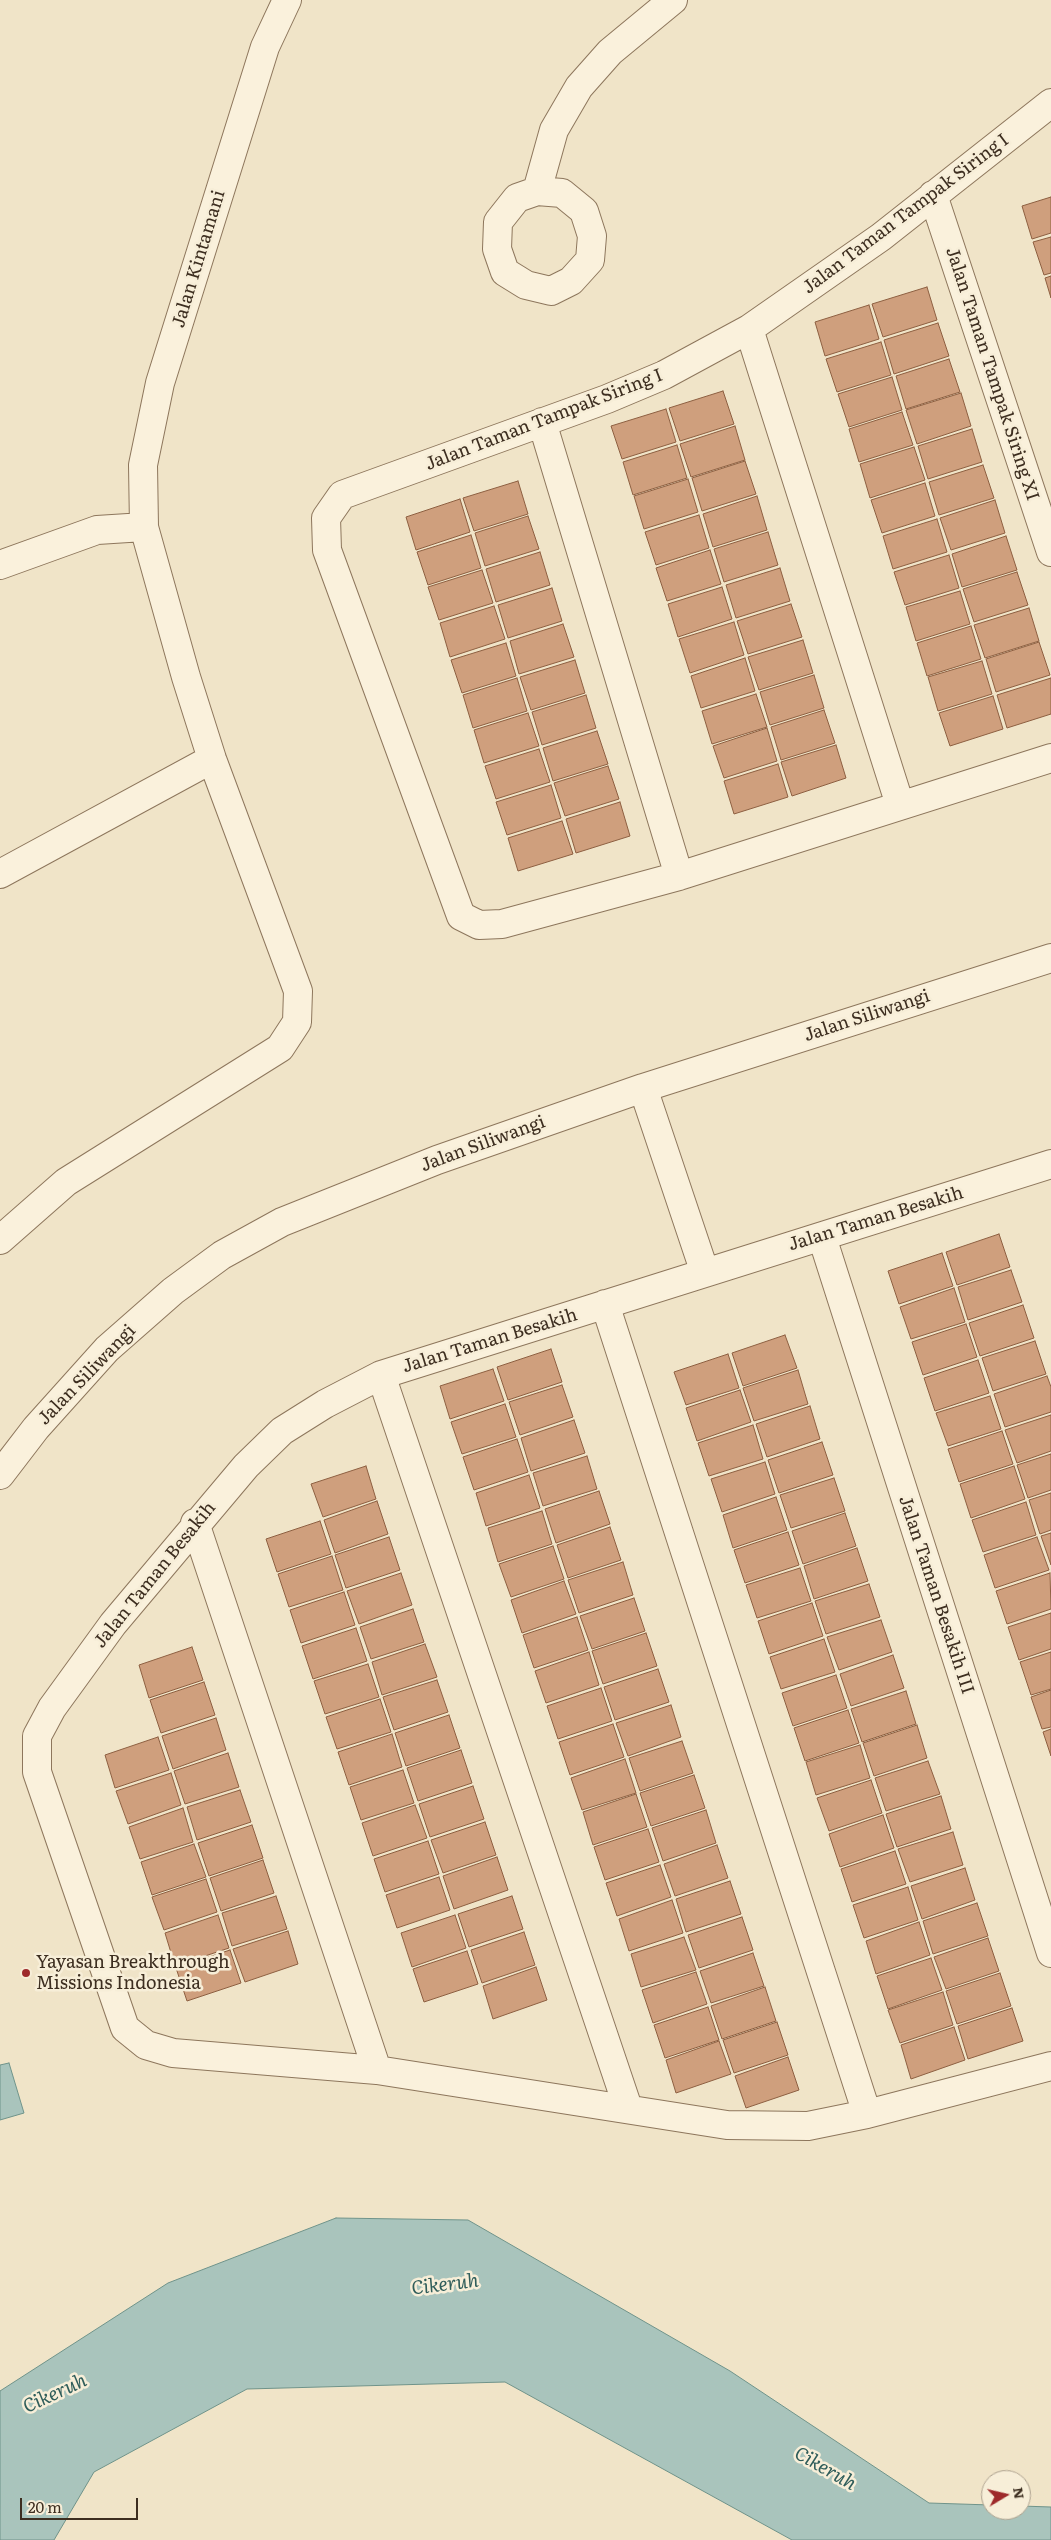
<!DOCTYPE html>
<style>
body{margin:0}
#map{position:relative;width:1051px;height:2540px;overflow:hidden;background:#f0e4c8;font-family:Literata,serif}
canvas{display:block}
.north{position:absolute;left:981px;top:2470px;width:50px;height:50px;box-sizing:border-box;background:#f7eed8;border:1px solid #ada18e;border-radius:50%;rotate:81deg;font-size:14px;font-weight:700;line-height:20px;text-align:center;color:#3d2e20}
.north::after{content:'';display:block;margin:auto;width:18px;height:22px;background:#9e2a2b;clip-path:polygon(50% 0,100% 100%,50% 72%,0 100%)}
.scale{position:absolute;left:20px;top:2498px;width:118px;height:22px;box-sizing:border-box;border:2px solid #3d2e20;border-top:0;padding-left:6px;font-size:15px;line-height:18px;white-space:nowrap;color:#3d2e20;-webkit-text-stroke:4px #f7eed8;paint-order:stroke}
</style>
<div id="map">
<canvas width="1051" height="2540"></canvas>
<div class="north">N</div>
<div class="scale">20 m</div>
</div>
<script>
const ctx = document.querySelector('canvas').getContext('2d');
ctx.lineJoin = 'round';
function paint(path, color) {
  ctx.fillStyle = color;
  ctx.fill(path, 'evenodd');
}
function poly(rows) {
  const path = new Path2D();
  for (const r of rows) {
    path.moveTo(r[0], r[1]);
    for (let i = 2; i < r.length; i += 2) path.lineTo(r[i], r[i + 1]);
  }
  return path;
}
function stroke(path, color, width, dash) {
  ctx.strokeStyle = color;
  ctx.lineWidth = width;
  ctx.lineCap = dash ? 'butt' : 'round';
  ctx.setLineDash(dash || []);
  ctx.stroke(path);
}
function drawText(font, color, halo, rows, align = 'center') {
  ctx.font = font + ' Literata,serif';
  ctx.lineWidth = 5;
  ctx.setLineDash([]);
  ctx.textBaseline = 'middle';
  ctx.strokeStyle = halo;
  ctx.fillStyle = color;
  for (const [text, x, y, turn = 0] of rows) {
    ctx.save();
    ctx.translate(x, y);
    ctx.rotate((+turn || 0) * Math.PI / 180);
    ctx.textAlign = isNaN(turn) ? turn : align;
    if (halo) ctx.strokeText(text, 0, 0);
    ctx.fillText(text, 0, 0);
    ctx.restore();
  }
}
const water = poly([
 [9,2063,24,2113,0,2120,0,2065,9,2063],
 [336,2218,468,2220,730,2371,929,2503,991,2505,991,2510,1021,2510,1021,2506,1051,2507,1051,2540,792,2540,505,2382,247,2389,94,2472,54,2540,0,2540,0,2391,168,2283,336,2218]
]);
const building = poly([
 [1051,197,1051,233,1032,239,1022,206,1051,197],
 [1051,237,1051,273,1044,275,1033,242,1051,237],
 [1051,276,1051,298,1045,278,1051,276],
 [927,287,937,320,883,337,872,304,927,287],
 [869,305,879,339,825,356,815,322,869,305],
 [938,323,949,356,894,374,884,340,938,323],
 [881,342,891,375,837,392,826,359,881,342],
 [949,359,960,392,906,409,896,376,949,359],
 [892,377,902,410,849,427,838,394,892,377],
 [723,391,734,424,680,441,669,408,723,391],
 [961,393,971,426,917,444,906,410,961,393],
 [666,409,676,442,622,459,611,426,666,409],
 [902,412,913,445,859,462,849,429,902,412],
 [735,426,745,460,691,477,680,444,735,426],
 [972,429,982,462,928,479,918,446,972,429],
 [677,445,687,478,633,495,623,462,677,445],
 [914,447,925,480,870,498,860,464,914,447],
 [745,461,756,494,702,511,692,478,745,461],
 [983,465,994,498,939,515,929,482,983,465],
 [688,479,698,512,644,529,634,496,688,479],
 [518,481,528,514,474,531,463,498,518,481],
 [925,483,935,516,882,533,871,500,925,483],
 [757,496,767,530,713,547,703,514,757,496],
 [460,499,470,532,416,550,406,517,460,499],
 [995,500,1005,533,951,550,940,518,995,500],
 [699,515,709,548,656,565,645,532,699,515],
 [528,516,539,549,485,566,475,533,528,516],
 [937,519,947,552,893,569,883,536,937,519],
 [768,532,778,565,724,582,714,549,768,532],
 [471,535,481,568,428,585,417,552,471,535],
 [1006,536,1017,570,962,587,952,554,1006,536],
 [710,550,721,584,667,601,656,568,710,550],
 [540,552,550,585,496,602,486,569,540,552],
 [949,555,959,588,905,605,894,572,949,555],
 [780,568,790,601,736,618,726,585,780,568],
 [482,570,493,603,439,620,428,587,482,570],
 [1017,572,1028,605,974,622,963,589,1017,572],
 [722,587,732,619,678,637,668,604,722,587],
 [552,588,562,621,508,638,498,605,552,588],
 [960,591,970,624,916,641,906,607,960,591],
 [791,604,802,637,748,654,737,621,791,604],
 [494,606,505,639,450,657,440,623,494,606],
 [1029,608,1039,641,985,658,974,625,1029,608],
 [734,622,744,655,690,673,679,639,734,622],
 [563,624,574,657,519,674,510,641,563,624],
 [971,626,981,659,927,676,917,643,971,626],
 [803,640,813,673,759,690,748,657,803,640],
 [1039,642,1050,675,996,692,986,659,1039,642],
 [506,643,516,676,462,693,451,660,506,643],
 [745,658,755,691,701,708,691,676,745,658],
 [575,660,585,693,531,710,520,677,575,660],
 [982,661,992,694,938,711,928,677,982,661],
 [814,675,824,708,770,725,760,692,814,675],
 [517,678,527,711,473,728,463,695,517,678],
 [1051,678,1051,714,1007,728,997,695,1051,678],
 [756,694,767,727,712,744,702,711,756,694],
 [586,695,596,728,542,745,532,712,586,695],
 [993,696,1003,729,950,746,939,713,993,696],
 [824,710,835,743,781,760,771,727,824,710],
 [528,713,539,746,484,763,474,730,528,713],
 [767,728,777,761,724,778,713,746,767,728],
 [597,731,608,764,553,781,543,748,597,731],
 [836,745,846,778,792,796,781,762,836,745],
 [539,749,550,782,496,799,485,766,539,749],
 [778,764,788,797,734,814,724,781,778,764],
 [608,766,619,799,565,816,554,783,608,766],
 [551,785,561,818,507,835,496,802,551,785],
 [620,802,630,836,576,853,566,819,620,802],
 [562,821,573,854,518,871,508,838,562,821],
 [999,1234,1010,1267,957,1285,946,1252,999,1234],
 [942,1253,953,1286,899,1304,888,1271,942,1253],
 [1011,1270,1022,1302,968,1320,958,1287,1011,1270],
 [954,1288,965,1322,911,1339,900,1307,954,1288],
 [1023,1305,1034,1338,980,1356,969,1323,1023,1305],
 [966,1324,977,1357,923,1375,912,1342,966,1324],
 [785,1335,797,1368,743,1386,732,1353,785,1335],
 [1035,1341,1046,1374,993,1391,982,1358,1035,1341],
 [551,1349,562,1382,508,1400,497,1367,551,1349],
 [728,1354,739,1388,686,1405,674,1372,728,1354],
 [978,1360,989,1393,935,1411,924,1378,978,1360],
 [493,1369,504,1401,450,1419,440,1386,493,1369],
 [798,1370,808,1404,754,1421,743,1388,798,1370],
 [1047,1376,1051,1387,1051,1412,1005,1427,994,1394,1047,1376],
 [562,1385,573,1417,520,1435,509,1402,562,1385],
 [740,1390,751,1422,697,1441,686,1408,740,1390],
 [990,1396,1001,1429,948,1446,936,1413,990,1396],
 [505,1404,516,1437,462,1454,451,1422,505,1404],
 [810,1406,820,1439,767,1457,756,1424,810,1406],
 [1051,1415,1051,1451,1017,1463,1005,1430,1051,1415],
 [574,1420,585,1453,531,1471,521,1438,574,1420],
 [753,1425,763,1459,709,1476,698,1443,753,1425],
 [1002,1431,1013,1464,959,1482,948,1449,1002,1431],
 [517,1439,528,1472,474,1490,463,1457,517,1439],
 [822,1442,833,1475,779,1493,768,1460,822,1442],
 [1051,1454,1051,1490,1028,1498,1017,1465,1051,1454],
 [587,1456,597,1489,543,1506,533,1473,587,1456],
 [765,1462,775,1494,722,1512,711,1479,765,1462],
 [366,1466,376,1499,323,1517,311,1484,366,1466],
 [1014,1466,1025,1499,971,1518,960,1484,1014,1466],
 [529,1475,540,1508,486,1526,476,1493,529,1475],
 [834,1478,845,1511,791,1528,780,1495,834,1478],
 [599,1491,610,1524,556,1543,545,1509,599,1491],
 [1051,1493,1051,1530,1040,1534,1029,1500,1051,1493],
 [776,1497,787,1530,733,1548,723,1515,776,1497],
 [377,1501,388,1534,335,1553,324,1520,377,1501],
 [1026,1502,1036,1535,983,1552,972,1520,1026,1502],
 [542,1511,552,1544,498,1562,488,1528,542,1511],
 [845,1513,856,1546,803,1564,792,1531,845,1513],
 [320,1521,331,1554,277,1572,266,1539,320,1521],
 [610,1527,621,1560,568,1578,557,1545,610,1527],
 [788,1532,799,1565,745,1583,734,1550,788,1532],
 [1051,1533,1051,1565,1041,1536,1051,1533],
 [389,1537,400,1570,346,1588,335,1555,389,1537],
 [1037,1537,1049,1570,995,1588,984,1555,1037,1537],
 [553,1546,564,1579,511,1597,499,1564,553,1546],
 [857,1548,868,1581,814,1599,804,1566,857,1548],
 [332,1556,343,1590,289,1607,278,1574,332,1556],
 [623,1562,633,1595,579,1613,568,1580,623,1562],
 [800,1568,811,1601,757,1618,746,1585,800,1568],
 [401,1573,412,1605,359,1624,347,1591,401,1573],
 [1050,1573,1051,1609,1007,1624,996,1591,1050,1573],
 [564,1581,576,1614,522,1633,511,1600,564,1581],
 [869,1584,880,1617,826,1634,815,1601,869,1584],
 [344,1592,355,1625,301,1643,290,1610,344,1592],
 [634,1598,645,1631,592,1649,580,1616,634,1598],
 [812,1603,823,1636,769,1654,758,1621,812,1603],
 [413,1609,424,1642,371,1659,360,1627,413,1609],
 [1051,1613,1051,1649,1019,1660,1008,1627,1051,1613],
 [577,1617,588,1650,534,1668,523,1635,577,1617],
 [881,1620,892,1652,839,1670,827,1637,881,1620],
 [356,1628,367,1661,313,1679,302,1646,356,1628],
 [646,1633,657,1666,603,1684,592,1651,646,1633],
 [824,1639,835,1672,781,1689,770,1657,824,1639],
 [425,1644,437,1677,382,1695,372,1662,425,1644],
 [192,1647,203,1680,149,1698,139,1665,192,1647],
 [589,1652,599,1685,546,1703,535,1671,589,1652],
 [1051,1652,1051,1689,1031,1695,1020,1662,1051,1652],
 [893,1655,904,1688,851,1706,840,1674,893,1655],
 [368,1664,379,1697,325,1714,314,1681,368,1664],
 [658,1669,669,1702,615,1720,604,1687,658,1669],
 [836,1675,847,1708,793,1726,782,1693,836,1675],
 [437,1680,448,1712,394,1730,383,1697,437,1680],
 [204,1682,215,1715,161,1733,150,1700,204,1682],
 [601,1688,612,1721,558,1739,547,1706,601,1688],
 [1051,1690,1051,1727,1042,1729,1031,1697,1051,1690],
 [906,1691,916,1724,862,1742,851,1709,906,1691],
 [380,1699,391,1732,337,1749,326,1717,380,1699],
 [671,1705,681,1737,628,1756,616,1723,671,1705],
 [848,1710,859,1743,805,1761,794,1728,848,1710],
 [449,1715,460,1748,406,1766,395,1733,449,1715],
 [216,1718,226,1750,173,1769,162,1736,216,1718],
 [613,1724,624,1757,570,1775,559,1742,613,1724],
 [917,1725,927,1758,874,1776,863,1743,917,1725],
 [1051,1729,1051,1756,1043,1732,1051,1729],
 [392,1734,402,1767,349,1785,338,1752,392,1734],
 [158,1737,169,1770,115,1788,105,1755,158,1737],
 [682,1741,693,1773,640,1791,629,1758,682,1741],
 [860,1745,870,1778,816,1795,806,1762,860,1745],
 [461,1750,472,1783,418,1801,407,1768,461,1750],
 [228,1753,239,1787,185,1804,174,1771,228,1753],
 [625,1759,636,1793,582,1810,571,1778,625,1759],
 [928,1761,940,1794,886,1811,875,1778,928,1761],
 [403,1770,414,1803,361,1820,350,1787,403,1770],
 [171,1773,181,1805,128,1824,116,1791,171,1773],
 [694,1775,705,1808,651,1826,640,1793,694,1775],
 [871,1780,882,1813,829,1831,817,1798,871,1780],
 [473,1786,484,1819,430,1837,419,1804,473,1786],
 [240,1790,251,1822,197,1840,187,1807,240,1790],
 [636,1794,647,1827,593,1845,583,1812,636,1794],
 [941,1796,951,1829,897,1847,886,1814,941,1796],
 [415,1805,427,1838,373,1856,362,1823,415,1805],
 [183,1808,193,1842,140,1859,129,1827,183,1808],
 [706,1810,716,1843,663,1861,652,1828,706,1810],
 [883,1815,894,1848,840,1867,829,1834,883,1815],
 [485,1822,496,1855,443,1873,431,1840,485,1822],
 [252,1825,263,1858,209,1876,198,1843,252,1825],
 [648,1829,659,1862,605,1880,594,1847,648,1829],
 [953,1832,963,1865,910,1882,898,1849,953,1832],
 [428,1841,439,1874,385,1892,374,1859,428,1841],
 [194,1844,206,1877,152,1895,141,1862,194,1844],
 [717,1845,728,1878,675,1896,664,1864,717,1845],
 [895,1851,906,1884,852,1902,841,1869,895,1851],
 [497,1857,508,1890,454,1909,443,1876,497,1857],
 [263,1860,274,1893,221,1911,210,1878,263,1860],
 [660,1865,671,1897,617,1916,606,1883,660,1865],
 [965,1868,975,1900,922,1919,911,1886,965,1868],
 [439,1877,450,1910,397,1928,386,1895,439,1877],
 [206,1879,217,1912,164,1930,152,1897,206,1879],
 [730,1881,741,1914,686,1932,676,1899,730,1881],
 [908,1887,918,1920,864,1938,853,1905,908,1887],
 [276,1896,287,1929,232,1946,222,1913,276,1896],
 [512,1896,523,1929,469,1947,458,1914,512,1896],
 [672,1900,683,1933,629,1951,619,1919,672,1900],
 [977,1903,988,1936,933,1954,923,1921,977,1903],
 [218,1915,229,1948,175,1966,165,1933,218,1915],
 [455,1915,466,1948,412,1967,401,1933,455,1915],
 [742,1917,753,1950,699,1968,688,1935,742,1917],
 [919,1922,930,1955,876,1974,866,1941,919,1922],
 [288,1931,298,1964,245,1982,233,1949,288,1931],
 [524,1932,535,1965,482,1983,471,1950,524,1932],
 [684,1937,696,1970,641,1987,631,1954,684,1937],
 [988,1938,999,1971,946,1989,934,1957,988,1938],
 [230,1950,241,1983,187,2001,176,1968,230,1950],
 [467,1951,478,1984,424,2002,413,1969,467,1951],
 [753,1953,764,1986,711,2003,700,1971,753,1953],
 [931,1958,942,1990,888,2009,877,1976,931,1958],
 [536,1967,547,2000,493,2019,483,1986,536,1967],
 [696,1972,707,2004,653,2023,642,1990,696,1972],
 [1000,1973,1011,2006,957,2024,946,1991,1000,1973],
 [765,1987,776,2021,722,2039,711,2006,765,1987],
 [943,1992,953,2025,900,2043,888,2010,943,1992],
 [708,2007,719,2040,665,2058,654,2025,708,2007],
 [1012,2008,1023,2041,968,2059,958,2026,1012,2008],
 [777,2022,788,2055,734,2073,723,2040,777,2022],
 [954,2027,965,2060,911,2079,901,2045,954,2027],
 [719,2041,731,2074,676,2093,666,2060,719,2041],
 [788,2057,799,2090,746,2108,735,2076,788,2057]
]);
const minor = poly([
 [1051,103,881,237,749,329,664,375,607,399,342,495,326,518,327,550,461,916,479,925,502,924,679,876,1051,758],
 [537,191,562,193,584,211,592,236,590,260,571,281,551,291,526,285,505,272,497,249,498,222,517,198,537,191],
 [537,191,554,130,579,87,610,52,673,0],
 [933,195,1051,552],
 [749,329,900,805],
 [542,422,679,876],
 [0,565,97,530,144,527],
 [0,874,212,759],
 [643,1088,705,1273],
 [1051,1164,381,1375,325,1404,282,1431,246,1466,113,1624,52,1708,37,1736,37,1772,125,2028,146,2045,173,2053,377,2070,727,2125,808,2126,867,2114,1051,2066],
 [822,1237,1051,1953],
 [0,1240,66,1182,280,1048,297,1022,298,991,212,759,186,677,144,527,143,465,160,383,265,47,287,0],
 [605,1304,867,2114],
 [381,1375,628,2108],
 [0,1475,36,1428,107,1349,173,1291,222,1255,282,1222,437,1160,643,1088,1051,958],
 [195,1523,377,2070]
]);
const markers = [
 [26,1973,5,"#9e2a2b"]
];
const streetNames = [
 ["Jalan Taman Tampak Siring I",906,214,-37],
 ["Jalan Kintamani",199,259,-73],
 ["Jalan Taman Tampak Siring XI",992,374,72],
 ["Jalan Taman Tampak Siring I",544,420,-21],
 ["Jalan Siliwangi",867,1016,-18],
 ["Jalan Siliwangi",483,1144,-20],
 ["Jalan Taman Besakih",876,1219,-17],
 ["Jalan Taman Besakih",490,1341,-17],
 ["Jalan Siliwangi",87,1375,-46],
 ["Jalan Taman Besakih",155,1575,-51],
 ["Jalan Taman Besakih III",936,1595,72]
];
const poiNames = [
 ["Yayasan Breakthrough",36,1963],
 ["Missions Indonesia",36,1984]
];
const waterNames = [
 ["Cikeruh",445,2285,-7],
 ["Cikeruh",55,2394,-25],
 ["Cikeruh",825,2469,30]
];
paint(water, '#a9c4bc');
stroke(water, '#6f938a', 1);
paint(building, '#cf9f7d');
stroke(building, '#8d5f41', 1);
stroke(minor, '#8d765c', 30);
stroke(minor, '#faf1dc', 28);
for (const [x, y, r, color] of markers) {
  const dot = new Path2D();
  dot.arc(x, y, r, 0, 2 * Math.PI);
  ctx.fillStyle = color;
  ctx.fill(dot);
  stroke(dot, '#f7eed8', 2);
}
drawText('18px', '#3d2e20', '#f7eed8', streetNames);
drawText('18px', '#3d2e20', '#f7eed8', poiNames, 'left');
drawText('italic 19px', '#2f5d5a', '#f7eed8', waterNames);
</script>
